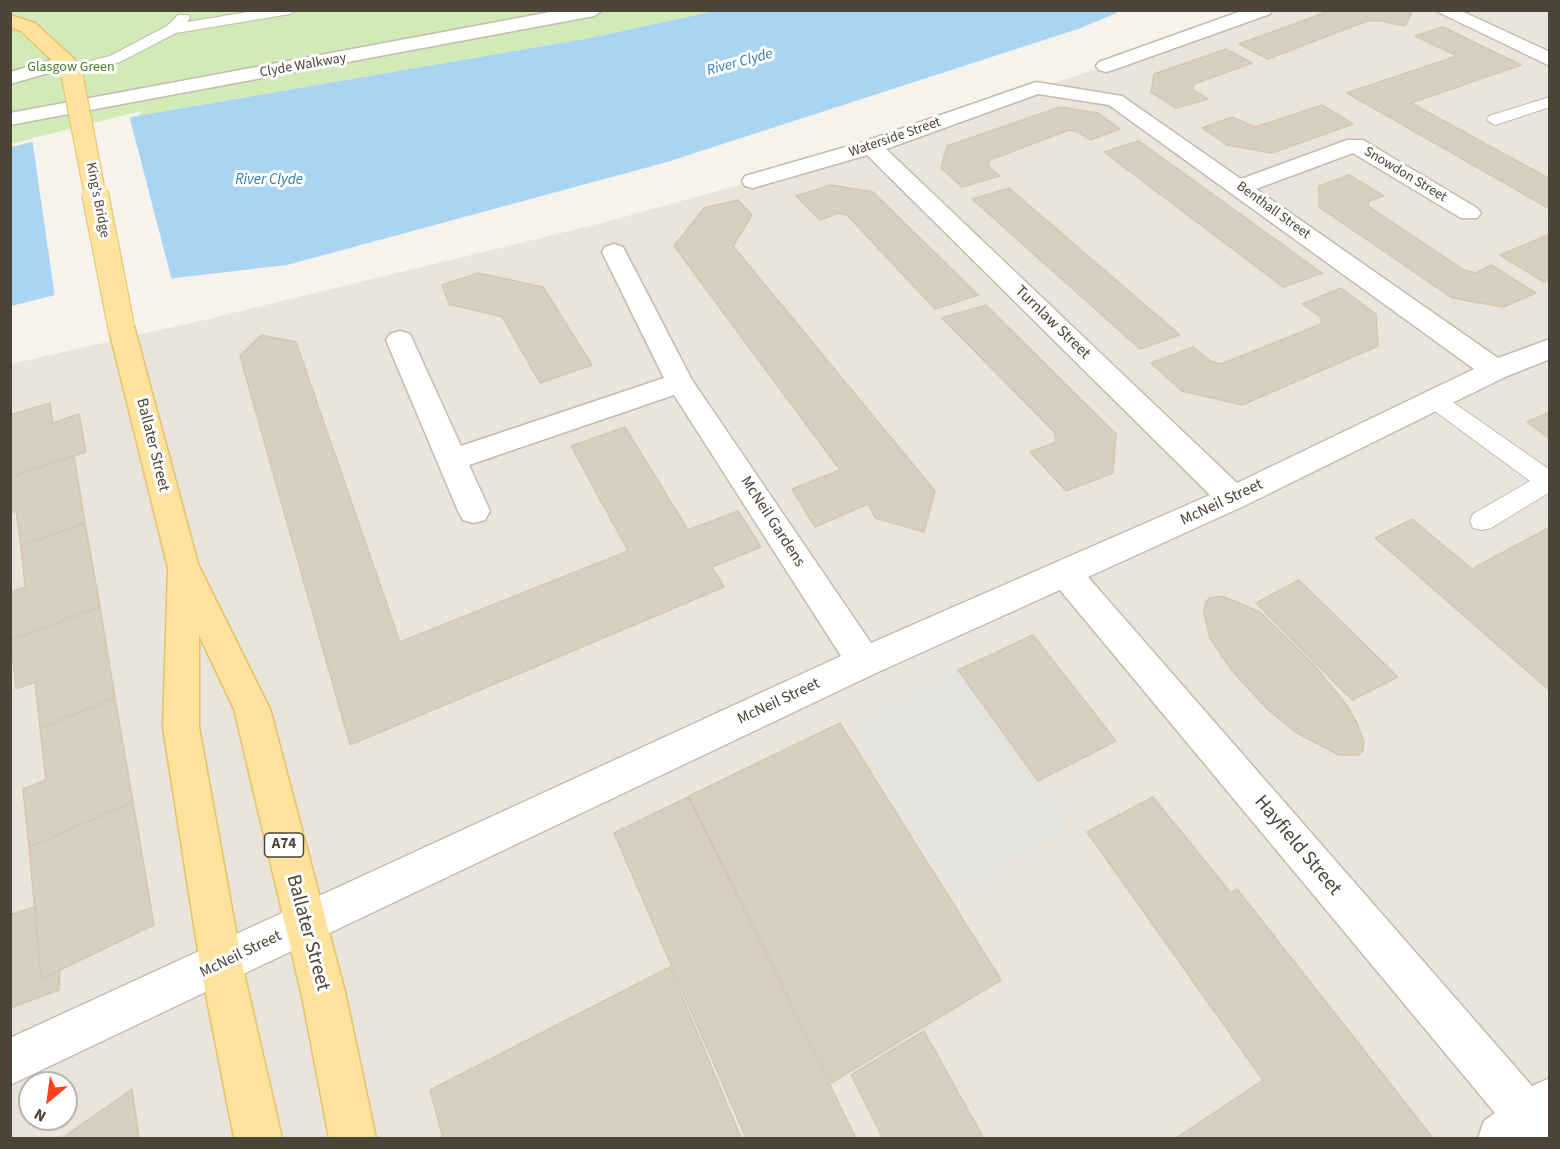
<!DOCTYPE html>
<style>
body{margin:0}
#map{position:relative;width:1560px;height:1149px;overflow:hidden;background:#f6f3ec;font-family:"Source Sans 3",sans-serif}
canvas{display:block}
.frame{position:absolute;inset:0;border:12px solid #4b4439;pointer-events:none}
.north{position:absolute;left:18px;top:1071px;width:60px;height:60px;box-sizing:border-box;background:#fff;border:2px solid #b7b4b0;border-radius:50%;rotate:209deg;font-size:16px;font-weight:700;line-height:24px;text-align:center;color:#4b4439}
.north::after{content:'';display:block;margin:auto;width:21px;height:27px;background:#fc3f1d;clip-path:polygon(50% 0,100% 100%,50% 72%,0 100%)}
</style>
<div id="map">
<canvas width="1560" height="1149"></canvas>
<div class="frame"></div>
<div class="north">N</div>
</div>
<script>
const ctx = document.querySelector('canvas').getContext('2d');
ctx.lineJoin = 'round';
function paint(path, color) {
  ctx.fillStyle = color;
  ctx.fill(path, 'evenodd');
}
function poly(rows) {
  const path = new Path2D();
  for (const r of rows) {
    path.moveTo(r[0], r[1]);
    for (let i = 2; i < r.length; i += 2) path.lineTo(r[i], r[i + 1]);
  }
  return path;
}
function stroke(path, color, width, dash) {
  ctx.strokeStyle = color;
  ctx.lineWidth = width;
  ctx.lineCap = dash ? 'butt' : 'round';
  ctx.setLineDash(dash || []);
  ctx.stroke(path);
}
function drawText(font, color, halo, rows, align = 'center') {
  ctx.font = font + ' "Source Sans 3",sans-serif';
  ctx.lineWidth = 6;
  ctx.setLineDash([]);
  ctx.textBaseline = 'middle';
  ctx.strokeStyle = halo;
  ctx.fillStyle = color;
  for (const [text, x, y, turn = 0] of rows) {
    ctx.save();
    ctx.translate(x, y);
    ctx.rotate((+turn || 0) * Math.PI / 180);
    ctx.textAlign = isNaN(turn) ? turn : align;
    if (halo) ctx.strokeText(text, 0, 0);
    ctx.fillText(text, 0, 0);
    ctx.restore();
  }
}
const residential = poly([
 [1263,11,1549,11,1549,1138,11,1138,10,364,204,320,602,223,753,181,1106,66],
 [30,1083,66,1083,66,1119,30,1119]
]);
const green = poly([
 [11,11,715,11,590,38,137,116,144,111,132,113,11,144]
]);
const parking = poly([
 [958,670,1070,829,953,897,847,724]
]);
const water = poly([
 [715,11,1121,11,1081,28,667,162,287,265,79,289,11,306,11,147,137,116,590,38]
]);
const pier = poly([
 [129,115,172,281,80,292,55,298,32,138]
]);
const building = poly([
 [1332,10,1412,12,1405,26,1381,21,1367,21,1268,59,1239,44,1332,10],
 [1443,27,1521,65,1411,103,1550,179,1550,209,1347,93,1457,56,1415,36,1443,27],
 [1226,49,1252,63,1194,84,1192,89,1208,99,1176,108,1151,92,1154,74,1226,49],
 [1322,105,1353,124,1272,153,1227,145,1202,128,1232,117,1255,127,1322,105],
 [1060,107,1098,113,1120,129,1090,140,1078,132,1069,130,990,160,988,166,1000,176,962,187,941,168,947,146,1060,107],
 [1139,141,1322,273,1283,287,1104,152,1139,141],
 [1349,175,1384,196,1369,201,1368,206,1464,270,1476,273,1491,265,1536,293,1503,307,1452,298,1319,207,1319,186,1349,175],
 [831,185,873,192,978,295,935,309,847,215,838,213,820,220,796,196,831,185],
 [1009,188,1180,335,1140,349,972,199,1009,188],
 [738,200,752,215,733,246,935,491,924,532,875,518,868,504,815,527,792,489,840,470,674,246,704,208,738,200],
 [1550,234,1550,280,1544,282,1500,255,1550,234],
 [479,273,543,287,592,365,540,383,502,317,449,304,442,285,479,273],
 [1341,288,1376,314,1378,346,1242,405,1182,391,1151,363,1193,347,1211,361,1221,364,1321,324,1322,318,1302,304,1341,288],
 [986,305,1116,434,1113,473,1066,491,1030,452,1056,442,1055,433,942,318,986,305],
 [261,335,296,342,400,642,628,551,571,446,625,427,688,530,738,511,761,547,712,567,724,587,350,745,240,356,261,335],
 [50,403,53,423,79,414,86,452,10,477,10,415,50,403],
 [1550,412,1550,439,1527,422,1550,412],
 [74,456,85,523,21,546,16,511,10,513,10,477,74,456],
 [1412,519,1472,569,1550,527,1550,691,1375,538,1412,519],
 [85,523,100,607,11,640,10,592,25,587,21,546,85,523],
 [1299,580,1398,677,1352,700,1256,603,1299,580],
 [1222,596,1260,612,1314,665,1345,703,1357,723,1364,742,1363,751,1358,755,1339,755,1297,733,1267,709,1233,672,1210,638,1204,614,1205,604,1209,598,1222,596],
 [100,607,115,698,40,728,35,682,16,689,11,640,100,607],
 [1033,635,1116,741,1038,781,958,670,1033,635],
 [115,698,133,802,29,847,23,789,46,780,40,728,115,698],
 [840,723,1001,980,831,1083,689,796,840,723],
 [688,797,856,1138,746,1138,614,833,688,797],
 [1153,797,1231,893,1237,889,1433,1138,1176,1138,1263,1080,1087,832,1153,797],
 [133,802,154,925,41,979,29,847,133,802],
 [35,907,41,979,60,970,59,990,10,1008,10,915,35,907],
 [670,967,741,1138,443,1138,430,1090,670,967],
 [924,1031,982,1135,980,1138,883,1138,851,1075,924,1031],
 [132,1089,139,1138,62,1138,132,1089]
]);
const service = poly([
 [260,10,297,10,290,14,176,33,120,62,71,75,63,70,66,67,110,56,167,26,178,15,188,15,190,18,187,22,260,10],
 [1550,97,1550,107,1495,125,1487,120,1489,116,1550,97],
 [1436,393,1444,396,1550,470,1550,492,1491,528,1482,530,1473,528,1470,521,1473,514,1530,481,1428,406,1425,401,1428,396,1436,393]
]);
const pedestrian = poly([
 [561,10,603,10,594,16,10,125,10,113,561,10],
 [66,56,73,58,76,62,73,66,10,84,10,72,66,56]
]);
const minor = poly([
 [1244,10,1272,10,1270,14,1113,70,1106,72,1099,70,1096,66,1099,62,1244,10],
 [1434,10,1459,10,1550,52,1550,66,1434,10],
 [1036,82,1122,96,1241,179,1347,140,1363,140,1477,208,1481,213,1477,218,1461,218,1353,153,1256,189,1498,358,1550,339,1550,359,1505,377,1244,506,1088,577,1532,1086,1550,1078,1550,1138,1478,1138,1484,1121,1495,1113,1060,590,876,673,10,1085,10,1038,841,656,674,395,469,465,490,511,485,520,474,523,463,520,458,511,386,340,390,334,400,331,410,334,461,446,664,378,602,252,605,247,614,244,623,247,692,380,871,643,1210,495,867,155,753,188,745,186,742,181,745,176,863,142,1036,82],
 [1038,94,1109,105,1474,369,1237,483,886,149,1038,94]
]);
const primary = poly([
 [10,15,35,23,73,58,82,75,79,79,65,79,57,65,21,31,10,27,10,15],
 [121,317,130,320,134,326,198,564,270,709,346,996,376,1138,329,1138,302,996,234,709,199,635,199,727,242,964,282,1138,234,1138,200,964,163,727,168,568,108,326,112,320,121,317]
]);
const primaryBridgeFar1 = poly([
 [72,75,95,194]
]);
const primaryBridge = poly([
 [95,193,121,326]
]);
const farStreetnames = [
 ["Clyde Walkway",303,66,-10],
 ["Waterside Street",895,138,-19],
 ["Snowdon Street",1405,175,31],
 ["King's Bridge",97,200,79],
 ["Benthall Street",1273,211,36]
];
const farParknames = [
 ["Glasgow Green",71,68]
];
const farWaternames = [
 ["River Clyde",740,63,-15],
 ["River Clyde",269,181]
];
const shields = [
 [284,845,39]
];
const shieldNames = [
 ["A74",284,845]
];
const streetNames = [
 ["Turnlaw Street",1052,323,44],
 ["Ballater Street",152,445,76],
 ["McNeil Street",1222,503,-25],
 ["McNeil Gardens",772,522,57],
 ["McNeil Street",779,702,-25],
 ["McNeil Street",241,955,-26]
];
const nearStreetnames = [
 ["Hayfield Street",1297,846,50],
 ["Ballater Street",307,933,75]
];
paint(residential, '#eae5da');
paint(green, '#d2eab5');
paint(parking, '#e5e3e0');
paint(water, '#a9d4f2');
paint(pier, '#f6f3ec');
paint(building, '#d8cfc1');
stroke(building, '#d3c7b4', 1.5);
stroke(service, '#c2bbae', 2);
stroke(pedestrian, '#c2bbae', 3);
stroke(minor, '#c2bbae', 3);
stroke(primary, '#e6c16a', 3);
paint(service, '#fff');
paint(pedestrian, '#fff');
paint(minor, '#fff');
paint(primary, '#ffe39c');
stroke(primaryBridgeFar1, '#e6c16a', 23, []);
stroke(primaryBridge, '#e6c16a', 28, []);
stroke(primaryBridgeFar1, '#ffe39c', 21);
stroke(primaryBridge, '#ffe39c', 26);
drawText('14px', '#4b4439', '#fff', farStreetnames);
drawText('14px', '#4a7f2a', '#fff', farParknames);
drawText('italic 15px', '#2e7ab2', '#fff', farWaternames);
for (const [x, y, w] of shields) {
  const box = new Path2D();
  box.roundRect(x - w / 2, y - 12, w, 24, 4.5);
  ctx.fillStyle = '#fff';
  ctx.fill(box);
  stroke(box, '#4b4439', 1.5);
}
drawText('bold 15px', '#4b4439', null, shieldNames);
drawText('16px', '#4b4439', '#fff', streetNames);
drawText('20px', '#4b4439', '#fff', nearStreetnames);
</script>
